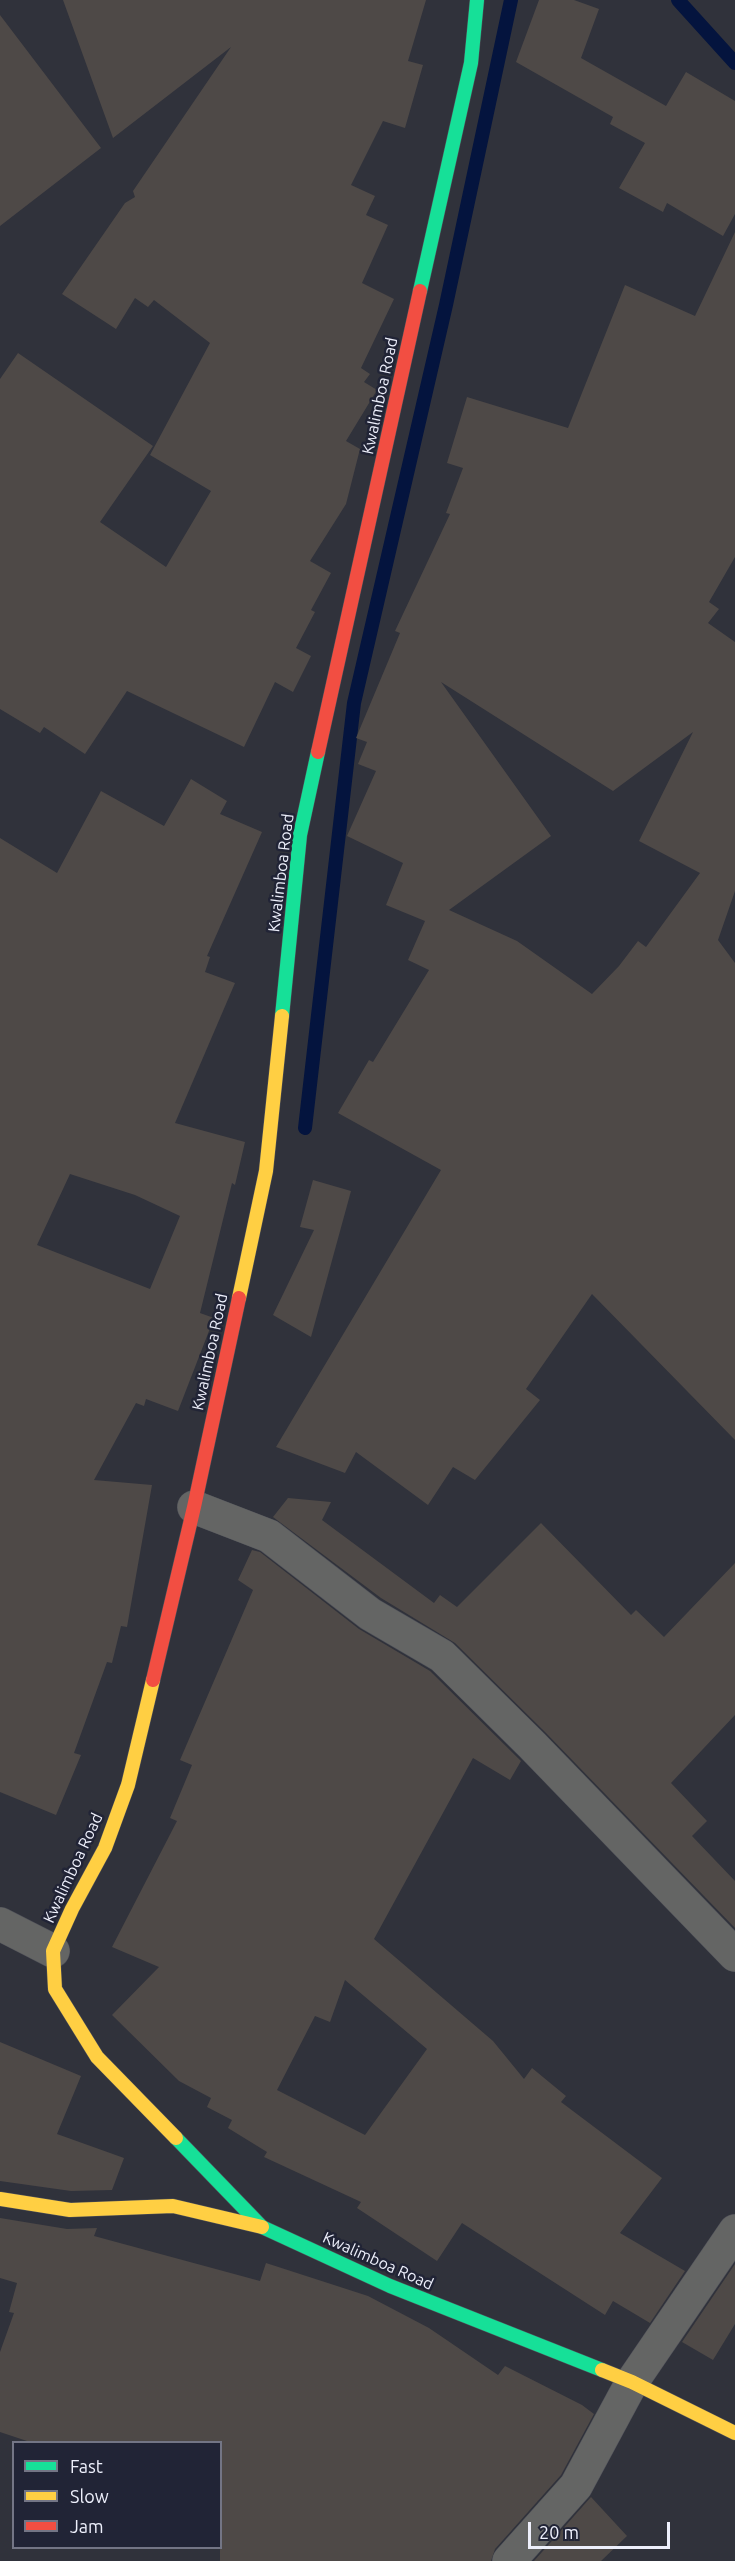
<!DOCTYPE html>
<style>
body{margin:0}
#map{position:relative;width:735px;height:2561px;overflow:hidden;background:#30323b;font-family:Ubuntu,sans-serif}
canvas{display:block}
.legend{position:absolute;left:12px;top:2441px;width:210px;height:108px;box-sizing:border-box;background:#212436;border:2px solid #737585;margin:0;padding:8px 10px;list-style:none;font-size:18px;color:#edeffb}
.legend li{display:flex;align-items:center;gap:12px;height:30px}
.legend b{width:30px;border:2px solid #737585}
.scale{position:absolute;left:528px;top:2522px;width:142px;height:27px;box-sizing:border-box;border:3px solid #edeffb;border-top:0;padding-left:8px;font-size:18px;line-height:21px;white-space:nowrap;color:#edeffb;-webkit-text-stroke:4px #212436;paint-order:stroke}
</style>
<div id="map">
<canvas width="735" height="2561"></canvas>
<ul class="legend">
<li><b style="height:8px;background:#16e098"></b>Fast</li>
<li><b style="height:8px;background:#ffcf43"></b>Slow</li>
<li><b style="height:8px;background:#f24e42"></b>Jam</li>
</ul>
<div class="scale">20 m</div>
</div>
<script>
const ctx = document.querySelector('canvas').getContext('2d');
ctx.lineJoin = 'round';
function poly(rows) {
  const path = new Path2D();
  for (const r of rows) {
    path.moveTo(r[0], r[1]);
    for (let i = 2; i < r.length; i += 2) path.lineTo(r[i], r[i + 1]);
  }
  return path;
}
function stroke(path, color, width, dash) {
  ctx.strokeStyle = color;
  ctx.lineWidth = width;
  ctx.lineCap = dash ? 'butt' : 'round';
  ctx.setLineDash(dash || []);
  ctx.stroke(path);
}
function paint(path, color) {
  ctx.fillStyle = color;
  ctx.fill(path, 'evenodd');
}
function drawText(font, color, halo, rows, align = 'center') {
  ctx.font = font + ' Ubuntu,sans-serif';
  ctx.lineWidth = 5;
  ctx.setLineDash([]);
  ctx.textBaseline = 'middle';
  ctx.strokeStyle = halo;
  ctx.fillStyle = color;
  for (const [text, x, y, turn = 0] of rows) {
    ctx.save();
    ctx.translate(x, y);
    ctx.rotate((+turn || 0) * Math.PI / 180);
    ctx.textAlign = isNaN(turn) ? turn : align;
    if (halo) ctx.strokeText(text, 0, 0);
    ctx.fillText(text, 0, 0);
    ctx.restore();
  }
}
const stream = poly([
 [678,0,735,63],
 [305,1128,354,703,446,305,511,0]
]);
const building = poly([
 [63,0,426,0,408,61,423,65,405,128,383,121,351,185,375,196,366,215,388,225,362,283,394,299,361,368,370,374,364,382,377,390,346,441,360,449,346,504,310,561,331,573,311,610,315,612,296,648,311,656,293,692,275,682,244,747,127,691,85,754,44,727,40,733,0,709,0,379,18,353,153,446,100,522,166,567,211,491,150,455,210,343,154,300,148,307,135,298,116,329,62,294,125,203,135,197,133,191,231,47,113,138],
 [539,0,574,0,599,9,581,58,666,106,686,72,735,101,735,214,723,236,667,203,663,212,619,188,645,143,610,124,613,117,516,62],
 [0,15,101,148,0,226],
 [735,232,735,557,709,602,719,609,708,623,735,642,735,891,718,940,735,963,735,1440,592,1294,526,1389,540,1400,475,1480,453,1467,428,1505,356,1452,345,1473,276,1447,441,1170,338,1113,369,1060,373,1062,429,970,408,960,425,921,386,905,403,863,347,836,376,771,358,764,367,742,356,738,400,633,395,631,450,514,446,513,463,468,447,463,467,397,568,428,625,285,695,316],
 [441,682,613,791,693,732,639,841,700,873,646,947,638,941,619,966,592,994,517,941,449,910,551,836],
 [191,779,227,801,220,814,262,832,207,956,210,957,205,972,235,983,175,1123,245,1142,235,1185,232,1183,200,1313,214,1318,178,1411,146,1399,144,1406,136,1403,94,1480,152,1485,127,1627,121,1626,112,1663,107,1662,74,1753,81,1755,56,1815,0,1792,0,838,57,873,101,791,164,826],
 [70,1174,135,1195,180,1216,150,1289,37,1245],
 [313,1180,351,1191,311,1337,273,1315,314,1230,300,1227],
 [288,1498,331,1502,322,1520,434,1603,440,1595,457,1607,541,1523,631,1615,636,1610,664,1637,735,1563,735,1715,671,1783,707,1821,692,1836,735,1881,735,1928,545,1732,455,1643,381,1598,273,1517],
 [252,1550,260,1552,359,1629,430,1671,521,1761,510,1780,473,1758,374,1939,493,2041,524,2079,532,2068,566,2096,561,2102,662,2178,620,2233,685,2271,650,2323,613,2301,605,2315,462,2223,437,2261,357,2208,361,2202,264,2157,267,2152,228,2128,232,2120,207,2107,211,2098,179,2081,112,2015,159,1967,112,1947,177,1821,170,1818,192,1765,180,1760,253,1590,238,1580],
 [345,1980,427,2049,365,2135,277,2090,315,2016,330,2022],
 [0,2042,81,2076,57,2134,124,2158,112,2190,71,2191,0,2181],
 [0,2218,67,2229,97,2228,94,2236,260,2281,266,2263,368,2296,429,2328,498,2375,505,2366,582,2405,594,2414,561,2475,495,2549,491,2561,220,2561,220,2442,30,2442,0,2432,0,2352,14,2313,9,2312,17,2283,0,2278],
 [735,2264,735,2324,713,2360,682,2342],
 [591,2497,627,2536,601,2561,534,2561]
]);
const street = poly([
 [194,1507,269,1536,370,1614,442,1656,532,1745,735,1955],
 [0,1924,53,1951],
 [509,2561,576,2486,632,2382,735,2231]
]);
const fast = poly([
 [420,291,471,63,477,0],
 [282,1016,300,835,318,752],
 [176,2138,262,2227,390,2286,602,2370]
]);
const slow = poly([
 [239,1298,266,1171,282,1016],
 [153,1680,128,1785,105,1848,72,1909,53,1951,55,1989,97,2057,176,2138],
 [0,2199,70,2210,173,2206,262,2227],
 [602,2370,632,2382,735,2433]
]);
const jam = poly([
 [318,752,420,291],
 [153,1680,194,1507,239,1298]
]);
const streetNames = [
 ["Kwalimboa Road",380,396,-78],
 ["Kwalimboa Road",281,873,-83],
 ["Kwalimboa Road",210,1352,-78],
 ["Kwalimboa Road",73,1868,-65],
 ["Kwalimboa Road",378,2261,24]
];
stroke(stream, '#04143e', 14);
paint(building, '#4e4947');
stroke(street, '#4f5159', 34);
stroke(fast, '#4f5159', 15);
stroke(slow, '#4f5159', 15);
stroke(jam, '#4f5159', 15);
stroke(street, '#646564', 33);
stroke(fast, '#16e098', 14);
stroke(slow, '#ffcf43', 14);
stroke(jam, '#f24e42', 14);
drawText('16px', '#edeffb', '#212436', streetNames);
</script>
